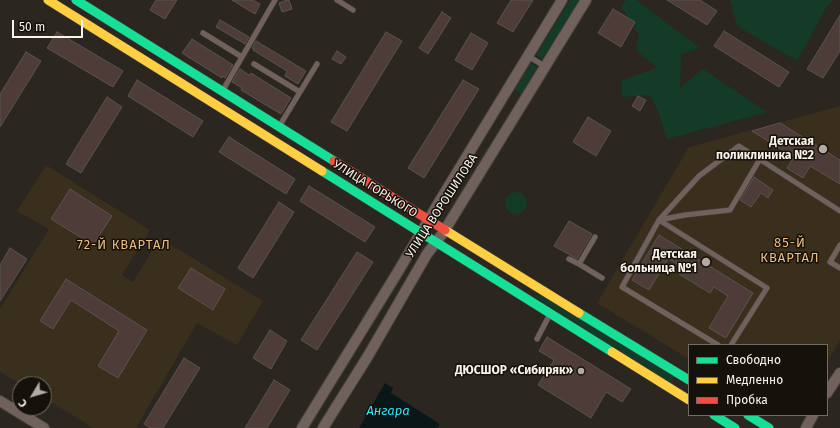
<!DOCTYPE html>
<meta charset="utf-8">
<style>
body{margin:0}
#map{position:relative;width:840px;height:428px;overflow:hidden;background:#2c2620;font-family:"Fira Sans",sans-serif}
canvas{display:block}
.legend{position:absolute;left:688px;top:344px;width:140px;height:72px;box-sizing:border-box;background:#15110b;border:1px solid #706b65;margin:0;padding:5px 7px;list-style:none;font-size:12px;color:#f9f3eb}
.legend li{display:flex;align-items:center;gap:8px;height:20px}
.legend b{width:20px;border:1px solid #706b65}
.north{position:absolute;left:12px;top:376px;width:40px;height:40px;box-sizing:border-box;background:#15110b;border:1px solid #706b65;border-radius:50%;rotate:232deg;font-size:11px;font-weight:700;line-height:16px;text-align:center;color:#f9f3eb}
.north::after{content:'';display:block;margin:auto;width:14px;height:18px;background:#b1aba4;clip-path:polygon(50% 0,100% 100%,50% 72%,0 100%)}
.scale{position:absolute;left:12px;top:20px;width:71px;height:18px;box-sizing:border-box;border:2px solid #f9f3eb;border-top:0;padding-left:5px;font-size:12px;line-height:14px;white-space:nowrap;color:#f9f3eb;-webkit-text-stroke:3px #15110b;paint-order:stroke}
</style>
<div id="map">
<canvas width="840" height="428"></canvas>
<ul class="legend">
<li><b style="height:5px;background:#16e098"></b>Свободно</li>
<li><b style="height:5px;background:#ffcf43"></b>Медленно</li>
<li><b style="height:5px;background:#f24e42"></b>Пробка</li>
</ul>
<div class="north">С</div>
<div class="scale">50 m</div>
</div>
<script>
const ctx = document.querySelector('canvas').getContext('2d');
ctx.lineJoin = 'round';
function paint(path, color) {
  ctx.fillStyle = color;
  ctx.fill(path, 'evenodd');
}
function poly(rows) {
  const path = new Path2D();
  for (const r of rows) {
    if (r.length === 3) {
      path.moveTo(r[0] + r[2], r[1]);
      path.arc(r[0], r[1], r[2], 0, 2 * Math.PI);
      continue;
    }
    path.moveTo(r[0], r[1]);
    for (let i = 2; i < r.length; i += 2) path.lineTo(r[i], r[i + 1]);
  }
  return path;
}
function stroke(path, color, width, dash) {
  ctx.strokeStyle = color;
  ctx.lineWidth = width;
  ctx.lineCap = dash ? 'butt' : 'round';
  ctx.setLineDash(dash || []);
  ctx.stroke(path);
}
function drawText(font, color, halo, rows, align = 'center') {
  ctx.font = font + ' "Fira Sans",sans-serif';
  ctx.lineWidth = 3;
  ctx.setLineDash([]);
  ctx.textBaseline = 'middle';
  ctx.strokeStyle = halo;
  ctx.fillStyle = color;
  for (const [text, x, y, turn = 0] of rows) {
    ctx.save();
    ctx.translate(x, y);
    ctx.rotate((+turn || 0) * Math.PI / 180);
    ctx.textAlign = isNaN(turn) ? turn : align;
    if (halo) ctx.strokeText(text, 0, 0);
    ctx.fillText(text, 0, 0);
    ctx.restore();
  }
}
const built = poly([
 [840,106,840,341,827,362,827,345,689,345,689,359,597,303,689,147],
 [46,165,150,230,122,275,133,282,160,238,263,301,237,345,197,323,136,428,93,428,44,398,44,384,20,384,0,372,0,309,49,229,17,211]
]);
const green = poly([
 [570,0,579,0,542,59,536,55],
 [626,0,636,0,700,48,681,54,680,88,703,69,767,112,667,139,659,113,650,95,622,97,622,80,657,68,636,50,639,36,621,6],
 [730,0,833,0,827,6,797,61,737,26],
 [531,63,537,67,521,94,514,89],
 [516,203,11],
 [532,295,543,296,674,376,670,383]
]);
const water = poly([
 [385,383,393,388,391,393,440,424,437,428,359,428]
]);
const building = poly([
 [156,0,177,0,165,19,150,10,156,0],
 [232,0,253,0,260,4,255,14,232,0],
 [287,0,289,0,292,9,282,12,279,3,287,0],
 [511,0,533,0,513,32,497,23,511,0],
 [667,0,700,0,717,11,707,25,667,0],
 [613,9,635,22,621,47,598,33,613,9],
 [442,12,451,18,428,54,419,48,442,12],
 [840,15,840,51,823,78,807,69,840,15],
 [220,20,249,37,245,44,216,27,220,20],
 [724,31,789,72,779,87,714,46,724,31],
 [57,32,123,71,113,87,47,48,57,32],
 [386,32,402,41,347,131,331,122,386,32],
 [471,33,488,43,472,70,455,60,471,33],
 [192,39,233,65,225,78,223,76,222,78,182,53,192,39],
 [256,41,306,71,298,84,285,76,287,71,253,50,254,49,252,48,256,41],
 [337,51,346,57,341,64,332,59,337,51],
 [26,52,41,61,0,127,0,94,26,52],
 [240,69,249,75,251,73,291,98,281,114,241,90,242,88,232,82,240,69],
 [137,80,203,121,193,137,128,96,137,80],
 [463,80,479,89,424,178,408,168,463,80],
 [638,96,646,100,640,111,632,106,638,96],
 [107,97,122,107,81,173,66,164,107,97],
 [588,117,611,131,596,156,573,142,588,117],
 [780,123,840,160,840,184,810,166,803,178,787,168,794,157,752,131,780,123],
 [229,137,295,179,286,194,219,152,229,137],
 [754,177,773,190,768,198,761,193,751,207,740,200,754,177],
 [309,186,375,227,365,242,300,201,309,186],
 [70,189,112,216,93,245,51,219,70,189],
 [279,202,294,212,253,278,238,268,279,202],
 [569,221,592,234,577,259,554,246,569,221],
 [659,235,753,293,726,338,709,328,728,296,714,287,710,293,679,274,683,267,668,259,649,290,632,280,659,235],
 [10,248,27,259,0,301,0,265,10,248],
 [357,252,373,262,317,350,301,340,357,252],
 [191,268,225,289,213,310,178,288,191,268],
 [66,279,147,330,118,378,98,366,119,331,71,300,53,329,40,321,66,279],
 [270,330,287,341,271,369,253,358,270,330],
 [547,337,631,389,622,402,606,392,591,418,538,385,554,360,539,351,547,337],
 [184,358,200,368,163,428,150,428,144,424,184,358],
 [274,380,290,390,267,428,245,428,274,380]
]);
const lane = poly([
 [337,0,353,10],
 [203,33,242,57],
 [528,56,546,67],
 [254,64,300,92],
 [223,90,275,0],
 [280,125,317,64],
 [659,220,767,288,731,345],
 [659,220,685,215,730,210,760,159],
 [595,237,579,264,602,278],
 [840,245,830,262,840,268],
 [569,259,579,264],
 [537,339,550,314],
 [718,345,622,287,659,220,699,176,739,146,840,211]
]);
const street = poly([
 [827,393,840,373],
 [0,401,44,428],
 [302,428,399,270,439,202,562,0],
 [323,428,368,356,427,254,443,233,586,0],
 [806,428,813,415]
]);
const fast = poly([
 [76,0,334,161],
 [322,171,612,352],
 [579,313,689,380],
 [714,415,735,428],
 [748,415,769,428]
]);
const slow = poly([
 [48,0,322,171],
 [445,230,579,313],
 [612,352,689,400]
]);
const jam = poly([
 [334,161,445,230]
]);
const markers = [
 [823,149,5,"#b1aba4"],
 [706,262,5,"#b1aba4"],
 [581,371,4,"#b1aba4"]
];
const poiNames = [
 ["Детская",814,142],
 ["поликлиника №2",814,156],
 ["Детская",697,255],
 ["больница №1",697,269],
 ["ДЮСШОР «Сибиряк»",573,371]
];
const streetNames = [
 ["УЛИЦА ГОРЬКОГО",375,189,32],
 ["УЛИЦА ВОРОШИЛОВА",442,206,-57]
];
const neighbourhoodNames = [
 ["85-Й",790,243],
 ["КВАРТАЛ",790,258],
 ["72-Й КВАРТАЛ",124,245]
];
const waterNames = [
 ["Ангара",388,411]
];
paint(built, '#3a2e1d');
paint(green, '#143b27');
paint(water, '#091719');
paint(building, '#4d3c38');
stroke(building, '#59534f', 1);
stroke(lane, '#48433d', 6);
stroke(street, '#48433d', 12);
stroke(fast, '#48433d', 10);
stroke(slow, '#48433d', 10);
stroke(jam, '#48433d', 10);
stroke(lane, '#71615c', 5);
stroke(street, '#71615c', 10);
stroke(fast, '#16e098', 9);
stroke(slow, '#ffcf43', 9);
stroke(jam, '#f24e42', 9);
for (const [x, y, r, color] of markers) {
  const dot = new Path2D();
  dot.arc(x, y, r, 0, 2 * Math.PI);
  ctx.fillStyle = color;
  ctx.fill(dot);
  stroke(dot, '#15110b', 1.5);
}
drawText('bold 12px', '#f9f3eb', '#15110b', poiNames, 'right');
drawText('12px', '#f9f3eb', '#15110b', streetNames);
ctx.letterSpacing = '1px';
drawText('13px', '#f0be7e', '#15110b', neighbourhoodNames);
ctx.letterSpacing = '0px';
drawText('italic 13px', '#29e7fd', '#15110b', waterNames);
</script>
